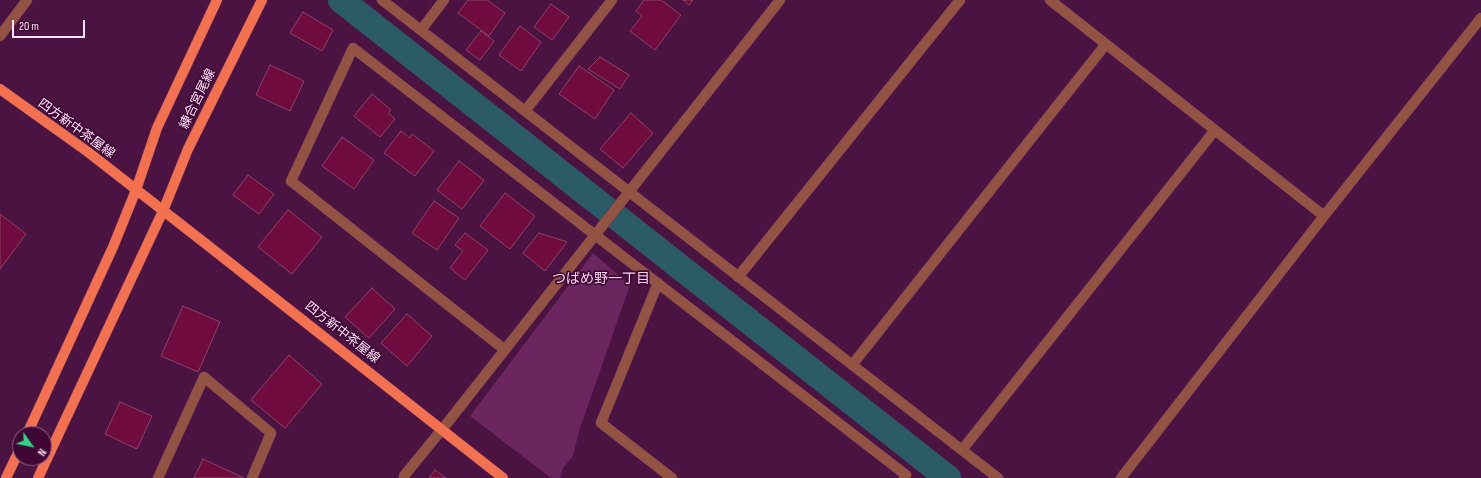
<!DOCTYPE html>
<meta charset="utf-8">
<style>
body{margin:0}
#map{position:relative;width:1481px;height:478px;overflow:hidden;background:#4b1341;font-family:"Sofia Sans Condensed",sans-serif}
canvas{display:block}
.north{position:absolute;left:12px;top:426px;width:40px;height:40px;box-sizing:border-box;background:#3f0736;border:1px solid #8c5f83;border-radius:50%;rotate:123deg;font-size:11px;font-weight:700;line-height:16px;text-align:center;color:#ffe2f7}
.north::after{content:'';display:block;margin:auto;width:14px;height:18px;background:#2cd884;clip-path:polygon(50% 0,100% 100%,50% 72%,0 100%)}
.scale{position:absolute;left:12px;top:20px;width:73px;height:18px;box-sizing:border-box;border:2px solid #ffe2f7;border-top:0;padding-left:5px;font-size:12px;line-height:14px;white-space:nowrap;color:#ffe2f7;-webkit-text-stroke:3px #3f0736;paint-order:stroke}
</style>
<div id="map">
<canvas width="1481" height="478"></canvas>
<div class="north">N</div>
<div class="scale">20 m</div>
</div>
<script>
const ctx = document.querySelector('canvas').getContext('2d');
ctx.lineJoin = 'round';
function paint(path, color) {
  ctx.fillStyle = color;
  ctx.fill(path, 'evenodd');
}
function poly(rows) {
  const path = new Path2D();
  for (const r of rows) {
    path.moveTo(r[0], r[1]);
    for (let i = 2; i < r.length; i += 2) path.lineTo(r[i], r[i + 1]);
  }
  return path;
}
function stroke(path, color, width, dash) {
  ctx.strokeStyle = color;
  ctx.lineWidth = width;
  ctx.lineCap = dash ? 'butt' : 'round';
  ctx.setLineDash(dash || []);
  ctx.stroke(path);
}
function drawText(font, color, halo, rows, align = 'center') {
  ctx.font = font + ' "Sofia Sans Condensed","Noto Sans JP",sans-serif';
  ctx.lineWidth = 3.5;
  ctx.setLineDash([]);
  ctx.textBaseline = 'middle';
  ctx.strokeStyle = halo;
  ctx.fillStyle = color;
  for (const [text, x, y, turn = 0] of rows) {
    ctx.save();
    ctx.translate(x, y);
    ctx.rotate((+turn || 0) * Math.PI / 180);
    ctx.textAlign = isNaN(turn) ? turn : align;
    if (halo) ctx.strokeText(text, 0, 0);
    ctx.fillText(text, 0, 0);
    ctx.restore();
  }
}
const green = poly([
 [593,253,630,285,579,431,573,456,563,468,560,478,551,478,470,416]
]);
const canal = poly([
 [341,0,948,478]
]);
const building = poly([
 [468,0,487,0,505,13,489,36,458,13,468,0],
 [644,0,661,0,681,15,655,50,630,31,642,16,636,11,644,0],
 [683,0,693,0,689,5,683,0],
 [551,4,569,17,552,40,534,27,551,4],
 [303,12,333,30,322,51,290,33,303,12],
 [520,26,541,42,521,71,499,55,520,26],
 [481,31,494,41,480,60,466,50,481,31],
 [600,57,629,75,620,89,588,69,600,57],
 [270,65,304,81,290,111,256,95,270,65],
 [579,66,614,90,595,119,559,94,579,66],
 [372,94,391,110,388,113,395,119,380,137,354,116,372,94],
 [631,113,653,133,623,168,600,149,631,113],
 [401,131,410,138,412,134,434,151,415,176,384,153,401,131],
 [342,137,374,160,354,189,322,166,342,137],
 [459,161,484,180,462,209,437,190,459,161],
 [248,175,274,194,259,214,233,195,248,175],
 [505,193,535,216,510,249,480,226,505,193],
 [434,201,459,218,437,250,412,233,434,201],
 [288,210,322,237,292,274,258,247,288,210],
 [0,214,26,234,0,269,0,214],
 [465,233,488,250,465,280,450,268,463,251,455,245,465,233],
 [539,233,567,242,545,271,523,253,539,233],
 [372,288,395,309,369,338,345,317,372,288],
 [183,306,220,322,198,372,161,356,183,306],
 [407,314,432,336,407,366,381,343,407,314],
 [289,355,322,384,285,428,251,400,289,355],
 [120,402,152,416,137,449,105,434,120,402],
 [203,459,244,478,194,478,203,459],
 [435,470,446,478,429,478,435,470]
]);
const minor = poly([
 [382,0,998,478],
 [1050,0,1324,216],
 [421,30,444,0],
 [0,36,27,0],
 [525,111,612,0],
 [738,277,960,0],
 [658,283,601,423,672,478],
 [505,350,291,181,353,48,906,475,904,478],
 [852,365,1106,44],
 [962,450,1215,130],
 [158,478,204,377,271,433,252,478],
 [404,478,404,476,452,417,780,0],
 [1121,478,1324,216,1481,18]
]);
const major = poly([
 [0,89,88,152,206,244,503,478],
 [27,434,113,247,136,190,157,128,217,0],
 [6,478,20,449],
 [38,478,163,211,188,149,262,0]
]);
const streetNames = [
 ["練合宮尾線",198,99,-64],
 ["四方新中茶屋線",76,129,36],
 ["四方新中茶屋線",342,333,38]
];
const neighbourhoodNames = [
 ["つばめ野一丁目",601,279]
];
paint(green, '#6c265f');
stroke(canal, '#2b5b66', 26);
paint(building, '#700b40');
stroke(building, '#8c4462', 1);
stroke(minor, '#68345e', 11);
stroke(major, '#68345e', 11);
stroke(minor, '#925342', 10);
stroke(major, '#f47150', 10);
drawText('13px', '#ffe2f7', '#3f0736', streetNames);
drawText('14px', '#fbd1f0', '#3f0736', neighbourhoodNames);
</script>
